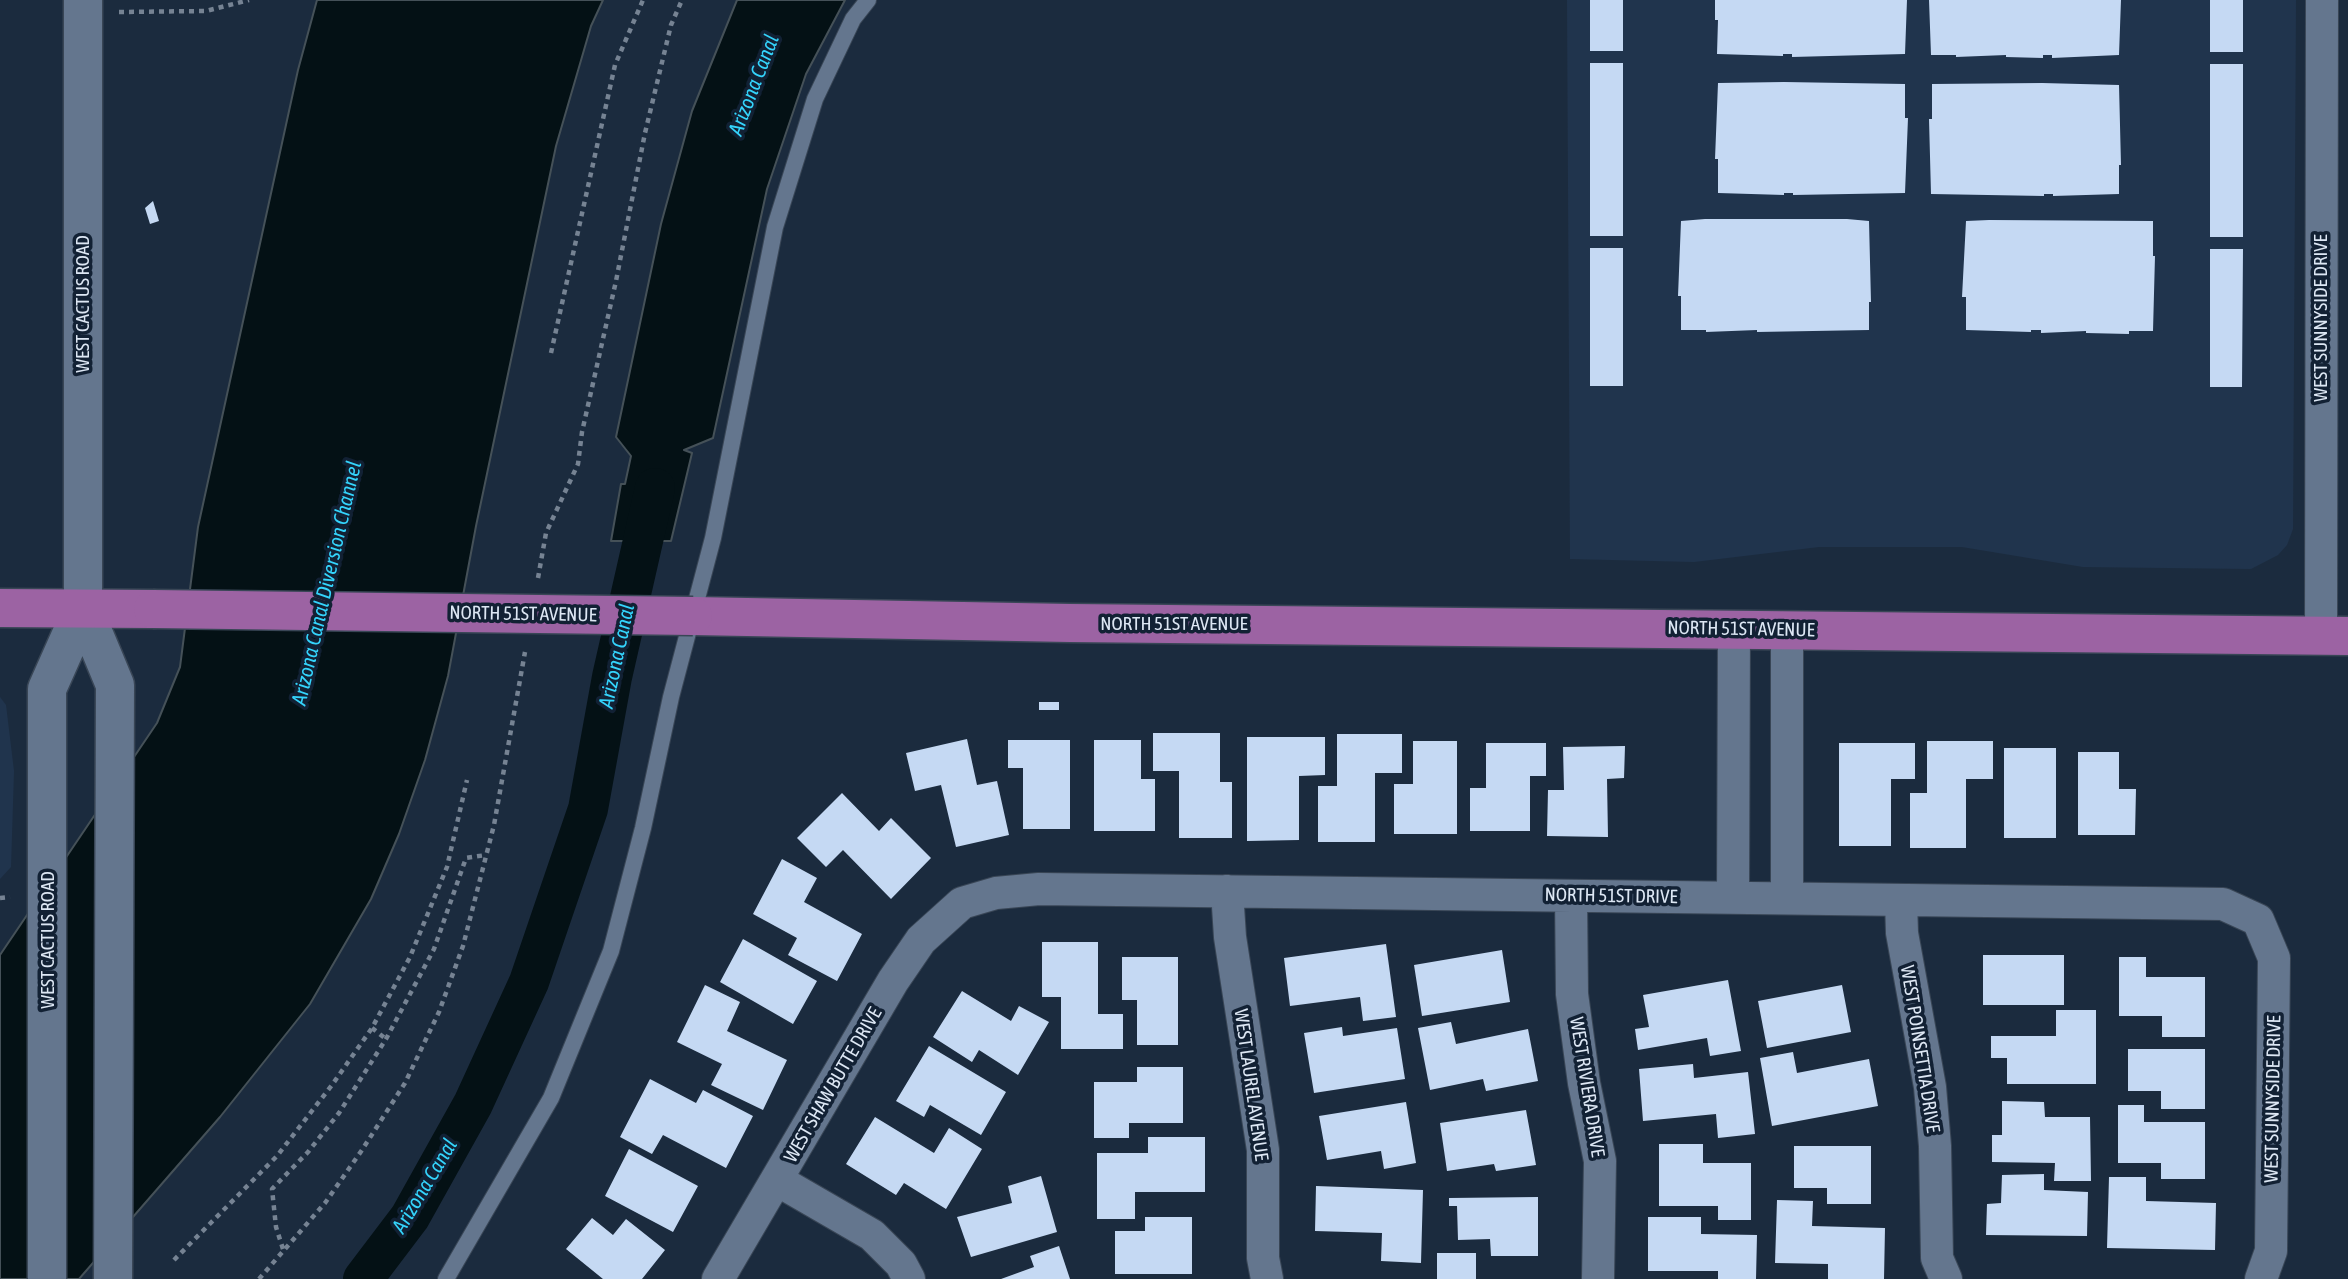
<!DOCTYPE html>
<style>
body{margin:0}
canvas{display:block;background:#1b2b3e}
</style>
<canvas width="2348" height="1279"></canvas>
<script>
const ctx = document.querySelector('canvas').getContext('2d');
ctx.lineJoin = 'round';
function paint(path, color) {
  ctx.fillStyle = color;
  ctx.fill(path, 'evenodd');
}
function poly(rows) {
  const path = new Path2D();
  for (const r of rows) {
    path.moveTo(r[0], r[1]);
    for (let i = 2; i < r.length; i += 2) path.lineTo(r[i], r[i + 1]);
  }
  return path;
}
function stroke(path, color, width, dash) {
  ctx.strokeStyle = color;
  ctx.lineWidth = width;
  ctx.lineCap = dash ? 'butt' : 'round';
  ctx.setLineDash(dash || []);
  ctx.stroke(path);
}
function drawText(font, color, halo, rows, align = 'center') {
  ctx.font = font + ' "Asap Condensed",sans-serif';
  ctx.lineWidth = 7;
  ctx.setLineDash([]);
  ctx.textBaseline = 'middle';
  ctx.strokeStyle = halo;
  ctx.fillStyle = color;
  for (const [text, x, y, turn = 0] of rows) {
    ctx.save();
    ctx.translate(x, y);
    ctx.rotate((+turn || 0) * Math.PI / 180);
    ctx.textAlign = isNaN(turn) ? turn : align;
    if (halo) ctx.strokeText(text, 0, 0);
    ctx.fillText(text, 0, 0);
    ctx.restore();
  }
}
const built = poly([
 [1567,0,2296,0,2293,529,2287,545,2278,555,2251,569,2083,567,1962,547,1819,547,1694,562,1570,559],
 [0,697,6,705,14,771,11,867,0,879]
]);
const water = poly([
 [317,0,603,0,591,26,556,146,476,526,448,676,425,760,399,834,371,899,310,1004,220,1117,79,1279,0,1279,0,955,157,723,180,667,198,527,298,70,317,0],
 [737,0,845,0,806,74,767,189,713,438,684,450,692,453,671,541,611,541,621,484,625,484,631,456,616,437,661,224,692,111,737,0]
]);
const canal = poly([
 [363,1279,410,1217,473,1104,529,982,588,809,612,677,655,488]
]);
const building = poly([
 [1590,0,1623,0,1623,51,1590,51],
 [1715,0,1907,0,1905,54,1792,57,1792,54,1783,54,1783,56,1717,54,1718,20,1715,20],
 [1929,0,2121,0,2119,55,2052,58,2052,55,2043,55,2043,58,2006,57,2006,55,1956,57,1956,55,1931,55],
 [2210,0,2243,0,2243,52,2210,52],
 [1590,63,1623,63,1623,236,1590,236],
 [2210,64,2243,64,2243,237,2210,237],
 [1784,82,1905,84,1905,118,1908,118,1905,193,1793,195,1793,193,1784,193,1784,195,1718,193,1718,159,1715,159,1718,83],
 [2042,83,2119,85,2121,165,2119,165,2119,194,2053,196,2053,194,2044,194,2044,196,1931,194,1929,119,1932,119,1932,84],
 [153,201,159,221,150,224,145,208],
 [1705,219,1847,219,1869,221,1871,302,1869,302,1869,330,1757,332,1757,330,1706,332,1706,330,1681,330,1681,296,1678,296,1681,221],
 [1989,220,2153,221,2153,256,2155,256,2153,331,2129,331,2129,334,2086,333,2086,331,2041,333,2041,330,2031,330,2031,332,1966,330,1966,297,1962,297,1966,221],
 [1590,248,1623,248,1623,386,1590,386],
 [2210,249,2243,249,2242,387,2210,387],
 [1039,702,1059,702,1059,710,1039,710],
 [1153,733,1220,733,1220,782,1232,782,1232,838,1179,838,1179,771,1153,771],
 [1337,734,1402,734,1402,773,1375,773,1375,842,1318,842,1318,786,1337,786],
 [1247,737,1325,737,1325,775,1299,776,1299,840,1247,841],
 [967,739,977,785,997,781,1009,835,956,847,941,785,915,791,906,753],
 [1008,740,1070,740,1070,829,1023,829,1023,768,1008,768],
 [1094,740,1141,740,1141,779,1155,779,1155,831,1094,831],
 [1413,741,1457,741,1457,834,1394,834,1394,784,1413,784],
 [1927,741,1993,741,1993,779,1966,779,1966,848,1910,848,1910,793,1927,793],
 [1486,743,1546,743,1546,776,1530,776,1530,831,1470,831,1470,788,1486,788],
 [1839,743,1915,743,1915,779,1891,779,1891,846,1839,846],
 [1625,746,1624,778,1607,779,1608,837,1547,836,1548,790,1564,790,1563,747],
 [2004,748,2056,748,2056,838,2004,838],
 [2078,752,2119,752,2119,789,2136,789,2135,835,2078,835],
 [842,793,879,831,891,818,931,858,891,899,843,850,826,867,797,838],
 [782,859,817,878,804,902,862,934,837,981,788,955,797,938,753,914],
 [743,939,817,981,793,1024,720,982],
 [1042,942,1098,942,1098,1014,1123,1014,1123,1049,1061,1049,1061,997,1042,997],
 [1386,944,1396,1017,1363,1021,1360,997,1290,1006,1284,958],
 [1502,950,1510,1002,1422,1016,1414,965],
 [1983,955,2064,955,2064,1005,1983,1005],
 [1122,957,1178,957,1178,1045,1137,1045,1137,1000,1122,1000],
 [2119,957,2146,957,2146,977,2205,977,2205,1037,2162,1037,2162,1016,2119,1016],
 [1728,980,1741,1051,1710,1056,1707,1038,1638,1050,1635,1029,1649,1027,1643,995],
 [705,985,740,1002,727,1031,787,1060,763,1110,711,1085,722,1064,677,1042],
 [1842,985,1851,1032,1767,1048,1758,1001],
 [962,991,1011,1021,1019,1006,1049,1022,1018,1075,979,1050,972,1062,933,1037],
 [2056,1010,2096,1010,2096,1084,2007,1084,2007,1058,1991,1058,1991,1036,2056,1036],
 [1451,1022,1456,1044,1528,1029,1538,1081,1486,1091,1483,1079,1430,1090,1418,1028],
 [1342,1027,1343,1036,1397,1028,1405,1079,1314,1093,1304,1033],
 [929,1046,1006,1092,981,1135,930,1105,924,1117,896,1101],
 [2128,1049,2205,1049,2205,1109,2161,1109,2161,1091,2128,1091],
 [1793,1052,1797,1073,1869,1059,1878,1106,1772,1126,1760,1058],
 [1693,1064,1694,1078,1748,1072,1755,1134,1718,1138,1716,1114,1643,1121,1639,1069],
 [1137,1067,1183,1067,1183,1123,1129,1123,1129,1138,1094,1138,1094,1082,1137,1082],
 [650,1079,696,1103,703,1090,753,1116,726,1168,663,1135,652,1154,620,1137],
 [2002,1101,2044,1102,2045,1117,2090,1117,2091,1181,2054,1181,2055,1163,1992,1162,1992,1135,2002,1135],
 [1406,1102,1416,1163,1384,1169,1381,1151,1327,1160,1319,1116],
 [2118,1105,2144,1105,2144,1122,2205,1122,2205,1179,2161,1179,2161,1163,2118,1163],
 [1526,1110,1536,1165,1496,1171,1494,1164,1447,1171,1440,1123],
 [875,1117,934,1153,949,1128,982,1149,946,1209,904,1183,896,1195,846,1164],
 [1148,1137,1205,1137,1205,1192,1135,1192,1135,1219,1097,1219,1097,1153,1148,1153],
 [1659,1144,1703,1144,1703,1163,1751,1163,1751,1220,1718,1220,1718,1206,1659,1206],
 [1794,1146,1871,1146,1871,1204,1827,1204,1827,1188,1794,1188],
 [629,1149,698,1186,673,1232,605,1196],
 [2044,1174,2044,1190,2088,1192,2087,1236,1986,1235,1987,1204,2001,1203,2002,1175],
 [1041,1176,1057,1232,971,1257,957,1217,1012,1203,1008,1186],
 [2109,1177,2146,1177,2146,1201,2216,1203,2215,1250,2107,1248],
 [1316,1186,1423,1190,1421,1263,1381,1261,1382,1233,1315,1231],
 [1538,1197,1538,1256,1491,1256,1490,1239,1458,1240,1457,1206,1449,1206,1449,1198],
 [1777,1200,1813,1201,1812,1226,1885,1228,1884,1279,1828,1279,1828,1264,1775,1263],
 [1145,1217,1192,1217,1192,1274,1115,1274,1115,1231,1145,1231],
 [1648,1217,1701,1217,1701,1234,1757,1235,1756,1279,1718,1279,1718,1271,1648,1271],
 [592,1218,613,1235,626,1219,665,1250,642,1279,603,1279,566,1249],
 [1059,1246,1070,1279,1001,1279,1034,1267,1030,1256],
 [1437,1253,1476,1253,1476,1279,1437,1279]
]);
const path = poly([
 [119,12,206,11,249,0],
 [551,353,615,65,643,0],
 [538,578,546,533,578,464,582,432,616,281,645,133,671,25,682,0],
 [0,898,10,897],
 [372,1028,386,1039],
 [283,1249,276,1227,272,1189,308,1152,339,1113,386,1039,434,949,466,858,486,855],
 [174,1260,277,1156,332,1085,372,1028,410,957,447,867,467,780],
 [259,1279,325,1203,362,1150,405,1083,439,1012,463,946,494,825,525,652]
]);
const service = poly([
 [446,1279,551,1098,611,951,643,828,671,697,713,538,775,227,815,99,853,19,868,0]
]);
const minor = poly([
 [2321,636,2322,0],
 [1227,891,1230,937,1263,1150,1263,1258,1267,1279],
 [1571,896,1572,994,1584,1083,1600,1161,1598,1279],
 [1733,898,1734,628],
 [1787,898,1787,629],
 [1901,901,1902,933,1930,1087,1935,1146,1937,1258,1946,1279],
 [777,1180,872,1235,901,1264,909,1279],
 [718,1279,893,981,921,940,962,903,996,893,1039,889,2223,904,2258,920,2274,958,2271,1251,2261,1279]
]);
const secondary = poly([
 [83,0,83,608,115,685,113,1279],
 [47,1279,47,689,83,608]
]);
const primary = poly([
 [0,608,153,609],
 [693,616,1070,623,2348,636]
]);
const primaryBridge = poly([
 [153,609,693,616]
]);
const streetNames = [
 ["WEST CACTUS ROAD",83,304,-90],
 ["WEST SUNNYSIDE DRIVE",2321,318,-90],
 ["NORTH 51ST AVENUE",523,614,1],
 ["NORTH 51ST AVENUE",1174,624],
 ["NORTH 51ST AVENUE",1741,629,1],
 ["NORTH 51ST DRIVE",1611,896,1],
 ["WEST CACTUS ROAD",48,940,-90],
 ["WEST POINSETTIA DRIVE",1920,1049,81],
 ["WEST SHAW BUTTE DRIVE",833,1085,-60],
 ["WEST LAUREL AVENUE",1251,1085,82],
 ["WEST RIVIERA DRIVE",1587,1087,81],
 ["WEST SUNNYSIDE DRIVE",2273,1099,-89]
];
const waterNames = [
 ["Arizona Canal",754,85,-69],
 ["Arizona Canal Diversion Channel",327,583,-77],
 ["Arizona Canal",617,656,-78],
 ["Arizona Canal",425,1186,-59]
];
paint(built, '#20344d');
paint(water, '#041115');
stroke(water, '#455158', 2);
stroke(canal, '#041115', 40);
paint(building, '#c5d9f3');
stroke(service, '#394656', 18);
stroke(minor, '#394656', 34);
stroke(secondary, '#394656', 41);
stroke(primary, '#394656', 41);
stroke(path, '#768393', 4.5, [5, 5]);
stroke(service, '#64768e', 16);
stroke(minor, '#64768e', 32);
stroke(secondary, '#64768e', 38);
stroke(primary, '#9c63a3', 38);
stroke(primaryBridge, '#394656', 41, []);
stroke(primaryBridge, '#9c63a3', 38);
drawText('19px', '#dde7f4', '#122134', streetNames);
drawText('italic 21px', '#34d4fc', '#122134', waterNames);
</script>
